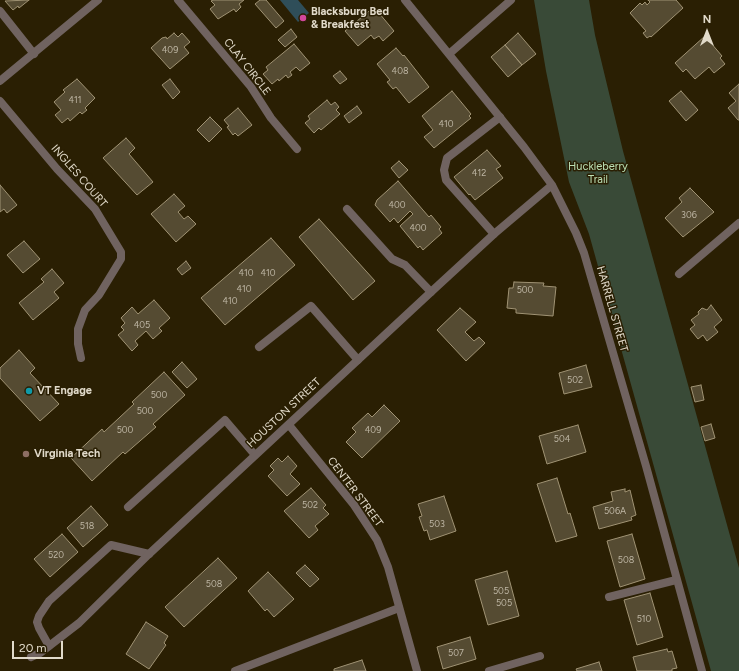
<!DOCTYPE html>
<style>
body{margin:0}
#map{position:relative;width:739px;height:671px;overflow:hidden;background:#2a1f03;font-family:Figtree,sans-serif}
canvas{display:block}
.north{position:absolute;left:687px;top:12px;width:40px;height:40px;-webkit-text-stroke:3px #2a1f03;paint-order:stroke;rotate:0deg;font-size:11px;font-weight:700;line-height:16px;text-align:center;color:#e1daca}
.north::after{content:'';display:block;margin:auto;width:14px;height:18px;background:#e1daca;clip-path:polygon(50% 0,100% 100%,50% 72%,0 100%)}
.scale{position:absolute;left:12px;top:641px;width:51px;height:18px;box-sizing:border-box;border:2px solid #e1daca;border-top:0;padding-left:5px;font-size:12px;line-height:14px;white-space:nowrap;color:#e1daca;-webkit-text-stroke:3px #2a1f03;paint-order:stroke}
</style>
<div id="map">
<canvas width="739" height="671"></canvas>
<div class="north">N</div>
<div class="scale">20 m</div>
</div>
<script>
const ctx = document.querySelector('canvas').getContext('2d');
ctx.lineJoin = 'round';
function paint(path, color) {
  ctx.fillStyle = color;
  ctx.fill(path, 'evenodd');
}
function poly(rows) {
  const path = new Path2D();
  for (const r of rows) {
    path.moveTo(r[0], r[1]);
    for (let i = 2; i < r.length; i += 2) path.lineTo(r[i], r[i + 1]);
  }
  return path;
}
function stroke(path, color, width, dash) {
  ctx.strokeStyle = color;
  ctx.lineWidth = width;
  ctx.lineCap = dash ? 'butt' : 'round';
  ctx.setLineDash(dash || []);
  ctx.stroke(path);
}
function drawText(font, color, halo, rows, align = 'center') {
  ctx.font = font + ' Figtree,sans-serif';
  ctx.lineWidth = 3;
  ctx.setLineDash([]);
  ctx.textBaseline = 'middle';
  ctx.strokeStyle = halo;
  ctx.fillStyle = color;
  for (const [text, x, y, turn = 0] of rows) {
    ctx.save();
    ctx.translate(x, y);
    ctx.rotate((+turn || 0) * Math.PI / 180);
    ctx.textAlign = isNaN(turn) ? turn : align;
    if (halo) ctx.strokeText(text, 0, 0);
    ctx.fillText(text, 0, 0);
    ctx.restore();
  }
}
const green = poly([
 [534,0,589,0,595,35,623,151,739,568,739,671,711,671,589,234,569,182,546,71]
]);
const water = poly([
 [280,0,298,0,309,13,298,22]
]);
const building = poly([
 [29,0,19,8,18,6,13,10,5,1,29,0],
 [213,0,244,0,239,4,241,7,236,12,234,9,218,19,210,9,215,5,211,1,213,0],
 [260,0,266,0,284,21,276,28,255,4,260,0],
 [648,0,676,0,683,8,651,37,650,36,647,38,643,33,646,31,630,13,640,3,642,5,645,2,647,5,650,2,648,0],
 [374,7,394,31,383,41,379,36,374,39,371,35,358,46,345,31,374,7],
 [291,29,297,37,285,47,278,40,291,29],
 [174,33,178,37,182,33,190,42,184,47,189,53,170,69,151,48,162,38,166,37,167,39,174,33],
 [518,33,536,54,522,65,505,45,518,33],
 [705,36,722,56,720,58,725,64,714,73,709,67,695,79,686,69,683,72,675,63,705,36],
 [294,44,310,63,300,71,296,67,290,72,292,75,288,78,286,75,279,81,278,79,272,84,263,74,268,70,266,67,294,44],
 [505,45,522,65,508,77,491,57,505,45],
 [396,48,403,56,404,55,429,87,409,103,396,87,393,89,387,82,390,80,377,64,396,48],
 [340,71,347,79,340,84,333,76,340,71],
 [77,79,95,98,85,108,87,110,82,114,80,112,70,121,68,118,62,123,55,115,61,110,54,102,65,92,63,90,77,79],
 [170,79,180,92,173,99,162,85,170,79],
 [739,84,739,120,738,120,728,108,736,101,729,93,739,84],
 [452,91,471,114,469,116,471,118,434,148,424,137,433,130,422,116,452,91],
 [681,91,698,110,686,121,669,101,681,91],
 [327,100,331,105,335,102,339,107,336,110,340,114,321,130,319,128,314,133,305,123,310,119,308,116,327,100],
 [357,106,362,113,349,123,344,116,357,106],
 [238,108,252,125,238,136,235,133,233,135,227,127,229,126,224,120,238,108],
 [210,117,222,129,209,142,197,130,210,117],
 [126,138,135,148,129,154,153,182,137,195,103,158,126,138],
 [487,150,501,166,496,169,503,178,475,200,470,194,469,195,454,177,487,150],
 [399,161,408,170,399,178,391,168,399,161],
 [398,181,429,217,431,215,441,227,439,229,442,233,423,250,420,246,418,248,400,226,413,214,410,211,398,223,394,218,390,222,375,205,377,200,398,181],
 [0,185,17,205,7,213,4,209,0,212,0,185],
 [690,188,714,212,683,237,665,218,682,202,679,198,690,188],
 [174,194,185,206,178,212,184,219,188,216,196,224,176,242,151,214,174,194],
 [319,219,375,281,353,300,299,237,319,219],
 [271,238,295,265,225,325,201,298,271,238],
 [24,241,40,259,23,273,7,255,24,241],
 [186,261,191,268,182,275,177,269,186,261],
 [52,269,64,283,54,292,59,298,33,320,19,303,44,282,41,279,52,269],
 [514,282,544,283,543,286,556,287,553,316,516,313,516,309,507,308,509,288,513,288,514,282],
 [154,300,170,318,159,328,162,331,153,339,146,331,135,341,138,345,132,351,118,335,124,330,121,327,125,323,121,318,132,307,138,314,154,300],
 [711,305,722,320,714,327,718,332,707,341,703,335,698,339,690,329,695,325,691,320,699,314,698,312,702,308,707,310,711,305],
 [460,308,476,322,465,332,474,341,479,337,485,343,466,361,437,330,460,308],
 [19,350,35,368,30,373,59,404,40,421,0,378,0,368,19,350],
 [182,362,197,379,187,388,172,372,182,362],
 [586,365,592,387,564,394,559,373,586,365],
 [164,372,185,395,153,424,156,427,125,454,123,452,92,481,71,458,102,429,104,432,134,404,132,402,164,372],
 [701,385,704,400,695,402,691,387,701,385],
 [384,405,400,421,362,458,346,442,356,432,352,428,368,413,372,417,384,405],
 [711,424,715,438,705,441,701,427,711,424],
 [578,425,586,452,547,464,539,436,578,425],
 [288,456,297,466,290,474,300,484,287,496,268,476,274,470,270,466,278,458,282,462,288,456],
 [557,478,568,514,570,513,577,536,556,542,537,484,557,478],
 [311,488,326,505,323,508,329,514,315,526,318,530,309,538,284,511,311,488],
 [625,489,625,492,630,490,636,515,631,517,632,520,599,529,593,507,613,501,611,492,625,489],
 [444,496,456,531,430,540,427,530,424,531,419,517,422,516,418,504,444,496],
 [91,506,108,525,83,547,67,528,91,506],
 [62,534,78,552,50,577,34,559,62,534],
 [632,534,645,579,620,587,607,541,632,534],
 [218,558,237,578,184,627,165,607,218,558],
 [305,565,319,579,310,587,296,573,305,565],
 [507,571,519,616,488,625,475,580,507,571],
 [268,572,294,599,274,617,267,609,265,611,248,591,268,572],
 [650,593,663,637,637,645,624,600,650,593],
 [146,622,168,636,164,643,166,645,149,669,126,654,146,622],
 [470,637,476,659,443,669,437,647,470,637],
 [667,649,668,652,672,651,677,668,672,669,672,671,637,671,633,657,667,649],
 [362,660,366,671,334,671,334,669,362,660],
 [599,662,602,671,577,671,576,669,599,662]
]);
const lane = poly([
 [0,11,34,54],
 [347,209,392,259,405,265,431,292],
 [494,234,446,180,444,170,447,158,500,117],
 [259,347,311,306,358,360],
 [128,507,225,420,255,455],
 [609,597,676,580],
 [49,646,39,628,37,622,39,616,49,601,111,545,149,554],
 [235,671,399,608],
 [489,671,540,656]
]);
const street = poly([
 [178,0,251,87,271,118,297,149],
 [405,0,524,147,552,185,576,233,584,253,646,466,702,671],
 [449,54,511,0],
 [0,81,98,0],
 [0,101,57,169,95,209,121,252,121,259,99,295,85,310,78,329,78,344,81,358],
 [679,274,739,223],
 [289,425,354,505,377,540,388,567,417,671],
 [31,657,40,653,79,623,149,554,431,292,494,234,552,185]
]);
const markers = [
 [303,18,4,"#d1479c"],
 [29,391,4,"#0f9aa8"],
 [26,454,4,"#8d6e63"]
];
const numberNames = [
 ["409",170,50],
 ["408",400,71],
 ["411",75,100],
 ["410",446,124],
 ["412",479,173],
 ["400",397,205],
 ["306",689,215],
 ["400",418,228],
 ["410",246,273],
 ["410",268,273],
 ["410",244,289],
 ["500",525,290],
 ["410",230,301],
 ["405",142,325],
 ["502",575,380],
 ["500",159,395],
 ["500",145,411],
 ["500",125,430],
 ["409",373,430],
 ["504",562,439],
 ["502",310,505],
 ["506A",615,511],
 ["503",437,524],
 ["518",87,526],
 ["520",56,555],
 ["508",626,560],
 ["508",214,584],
 ["505",501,591],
 ["505",504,603],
 ["510",644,619],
 ["507",456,653]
];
const poiNames = [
 ["Blacksburg Bed",311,12],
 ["& Breakfest",311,25],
 ["VT Engage",37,391],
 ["Virginia Tech",34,454]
];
const streetNames = [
 ["CLAY CIRCLE",247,67,52],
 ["INGLES COURT",79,176,49],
 ["HARRELL STREET",612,309,74],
 ["HOUSTON STREET",284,413,-43],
 ["CENTER STREET",355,492,53]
];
const parkNames = [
 ["Huckleberry",598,167],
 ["Trail",598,180]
];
paint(green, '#394a37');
paint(water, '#2f4e59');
paint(building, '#554b32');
stroke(building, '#a09374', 1);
stroke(lane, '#706360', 8);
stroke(street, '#706360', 8);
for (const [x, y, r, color] of markers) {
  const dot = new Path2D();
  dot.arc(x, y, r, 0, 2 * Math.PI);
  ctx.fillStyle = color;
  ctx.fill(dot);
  stroke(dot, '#2a1f03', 1.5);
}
drawText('9px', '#beb6a4', null, numberNames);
drawText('bold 11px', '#e1daca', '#2a1f03', poiNames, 'left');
drawText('11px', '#e1daca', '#2a1f03', streetNames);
drawText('11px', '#bbe0b5', '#2a1f03', parkNames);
</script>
